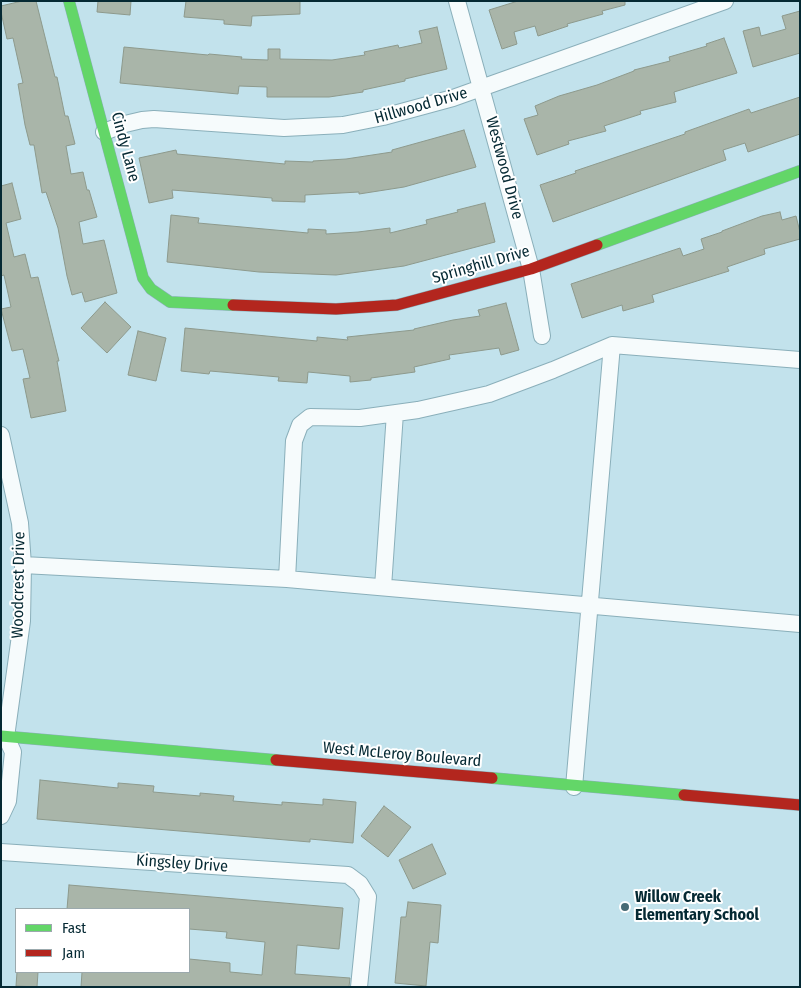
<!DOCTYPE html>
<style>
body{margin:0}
#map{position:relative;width:801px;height:988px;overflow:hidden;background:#c2e2ec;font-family:"Fira Sans Condensed",sans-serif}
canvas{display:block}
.frame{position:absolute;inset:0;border:2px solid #052933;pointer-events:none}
.legend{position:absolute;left:15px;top:908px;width:175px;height:65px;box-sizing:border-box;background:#fff;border:1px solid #9ba9ad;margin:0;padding:6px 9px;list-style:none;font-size:15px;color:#052933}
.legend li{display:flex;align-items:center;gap:10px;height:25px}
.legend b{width:25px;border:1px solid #9ba9ad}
</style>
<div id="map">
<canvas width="801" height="988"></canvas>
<div class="frame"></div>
<ul class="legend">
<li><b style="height:6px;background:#63d668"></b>Fast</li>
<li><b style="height:6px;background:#b3261e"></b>Jam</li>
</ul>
</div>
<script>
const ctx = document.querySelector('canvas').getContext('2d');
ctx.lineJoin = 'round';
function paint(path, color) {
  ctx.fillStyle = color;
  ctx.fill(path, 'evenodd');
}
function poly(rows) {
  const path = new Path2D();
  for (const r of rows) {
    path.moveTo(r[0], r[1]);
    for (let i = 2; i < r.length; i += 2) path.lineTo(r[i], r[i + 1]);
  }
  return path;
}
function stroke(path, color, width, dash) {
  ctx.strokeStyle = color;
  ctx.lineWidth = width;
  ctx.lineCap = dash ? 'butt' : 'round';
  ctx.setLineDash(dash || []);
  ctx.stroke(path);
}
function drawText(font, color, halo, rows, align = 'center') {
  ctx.font = font + ' "Fira Sans Condensed",sans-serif';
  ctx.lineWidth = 4;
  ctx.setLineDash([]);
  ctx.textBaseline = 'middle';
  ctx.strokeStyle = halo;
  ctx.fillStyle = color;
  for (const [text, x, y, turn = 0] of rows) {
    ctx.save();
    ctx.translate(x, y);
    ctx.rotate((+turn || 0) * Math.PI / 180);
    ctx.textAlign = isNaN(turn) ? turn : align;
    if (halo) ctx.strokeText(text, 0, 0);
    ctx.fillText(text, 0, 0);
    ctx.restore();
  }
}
const building = poly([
 [22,1,36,1,55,77,57,77,65,116,68,116,75,144,66,146,71,174,83,172,87,190,89,190,97,217,79,222,83,244,104,240,117,293,85,302,82,292,72,295,67,276,58,228,46,192,42,193,34,145,30,145,25,125,18,84,23,83,13,38,7,39,1,12,1,6,22,1],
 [98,1,131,1,130,15,97,12,98,1],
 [186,1,300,1,300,14,252,16,251,26,224,24,224,20,184,17,186,1],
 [518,1,625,1,625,5,602,11,603,14,567,24,568,26,538,36,535,26,514,32,517,44,502,49,489,10,518,1],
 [800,11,800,53,753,67,743,31,759,27,761,36,786,29,782,16,800,11],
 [437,27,447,69,405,79,405,81,363,90,363,92,329,97,267,97,267,87,239,86,238,94,120,83,124,47,208,55,209,54,242,57,241,59,268,60,268,49,280,49,280,59,332,60,365,55,364,52,398,45,399,48,422,43,419,31,437,27],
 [724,38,737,73,674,92,676,102,640,111,641,114,604,126,606,131,568,141,569,144,537,155,524,119,538,115,535,106,559,96,597,85,634,71,634,70,670,61,669,57,707,46,706,44,724,38],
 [800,97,800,134,748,152,745,143,723,150,726,160,553,222,540,185,576,173,575,171,685,134,685,132,749,109,751,113,800,97],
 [464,130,476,167,404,187,359,194,359,192,305,195,305,202,272,201,272,198,172,190,173,198,149,203,139,158,176,150,177,154,285,164,285,161,313,162,313,161,346,159,392,152,392,150,464,130],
 [12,183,21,219,6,223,14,257,25,254,31,278,38,277,59,361,57,361,66,411,31,418,23,379,30,378,23,349,12,351,1,309,11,307,4,275,1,276,1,186,12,183],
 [485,203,495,242,404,266,336,275,259,272,167,262,171,215,199,218,198,223,308,233,308,229,326,230,326,234,358,232,390,228,390,233,427,224,426,220,458,212,457,210,485,203],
 [780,212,782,220,796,216,800,232,800,239,764,249,765,254,727,267,729,271,652,295,654,302,623,311,622,305,582,318,571,284,680,248,683,256,704,249,701,239,722,232,722,231,762,216,780,212],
 [105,302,131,327,107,353,81,328,105,302],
 [506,303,519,350,501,355,499,348,449,355,450,359,414,367,415,372,371,378,371,380,350,382,350,376,308,372,307,383,278,381,279,377,210,371,209,374,181,371,185,328,317,341,317,337,348,340,347,337,414,330,414,329,453,320,480,316,478,310,506,303],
 [138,331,166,338,156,381,128,375,138,331],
 [40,780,118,788,118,783,154,786,153,792,200,796,200,793,234,796,233,801,282,805,282,802,323,805,323,799,356,802,353,843,310,839,310,842,37,819,40,780],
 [384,806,411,827,388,857,361,836,384,806],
 [432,844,446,874,413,889,399,860,432,844],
 [69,885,343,908,339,949,297,945,295,974,350,978,349,987,81,987,82,972,189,972,189,959,230,963,230,972,262,975,265,942,226,938,227,932,189,929,189,909,67,909,69,885],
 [408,902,441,905,438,943,430,942,426,986,395,983,401,917,406,917,408,902],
 [17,972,38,972,37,987,16,986,17,972]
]);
const street = poly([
 [457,1,531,269,542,336],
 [104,132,125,124,142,120,154,119,284,128,343,125,383,117,453,98,725,1],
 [1,435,20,523,23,565,22,621,6,737],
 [23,565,287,579,800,624],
 [287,579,294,441,300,425,310,417,360,418,418,410,489,394,553,370,612,345],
 [383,587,395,413],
 [574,787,612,345,800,360],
 [1,816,8,801,13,752,6,737],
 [1,852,348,875,360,884,368,897,359,987]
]);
const fast = poly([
 [69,1,143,278,151,289,170,302,233,305],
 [597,245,800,171],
 [1,736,276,760],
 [492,778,684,795]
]);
const jam = poly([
 [233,305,336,309,397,305,531,269,597,245],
 [276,760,492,778],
 [684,795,800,805]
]);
const markers = [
 [625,907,5,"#476a74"]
];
const streetNames = [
 ["Hillwood Drive",421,106,-16],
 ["Cindy Lane",125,147,75],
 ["Westwood Drive",504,168,75],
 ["Springhill Drive",481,265,-16],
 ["Woodcrest Drive",19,585,-89],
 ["West McLeroy Boulevard",402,755,5],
 ["Kingsley Drive",182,864,4]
];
const poiNames = [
 ["Willow Creek",635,898],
 ["Elementary School",635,916]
];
paint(building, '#a9b5a9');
stroke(building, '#8d998c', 1);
stroke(street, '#8aafba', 18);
stroke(fast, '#8aafba', 12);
stroke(jam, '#8aafba', 12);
stroke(street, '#f6fbfc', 16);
stroke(fast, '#63d668', 11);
stroke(jam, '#b3261e', 11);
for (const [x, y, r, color] of markers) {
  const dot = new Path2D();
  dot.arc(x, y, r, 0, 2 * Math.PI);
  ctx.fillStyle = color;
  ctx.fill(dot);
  stroke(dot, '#fff', 2);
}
drawText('16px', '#052933', '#fff', streetNames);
drawText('bold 16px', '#052933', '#fff', poiNames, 'left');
</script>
